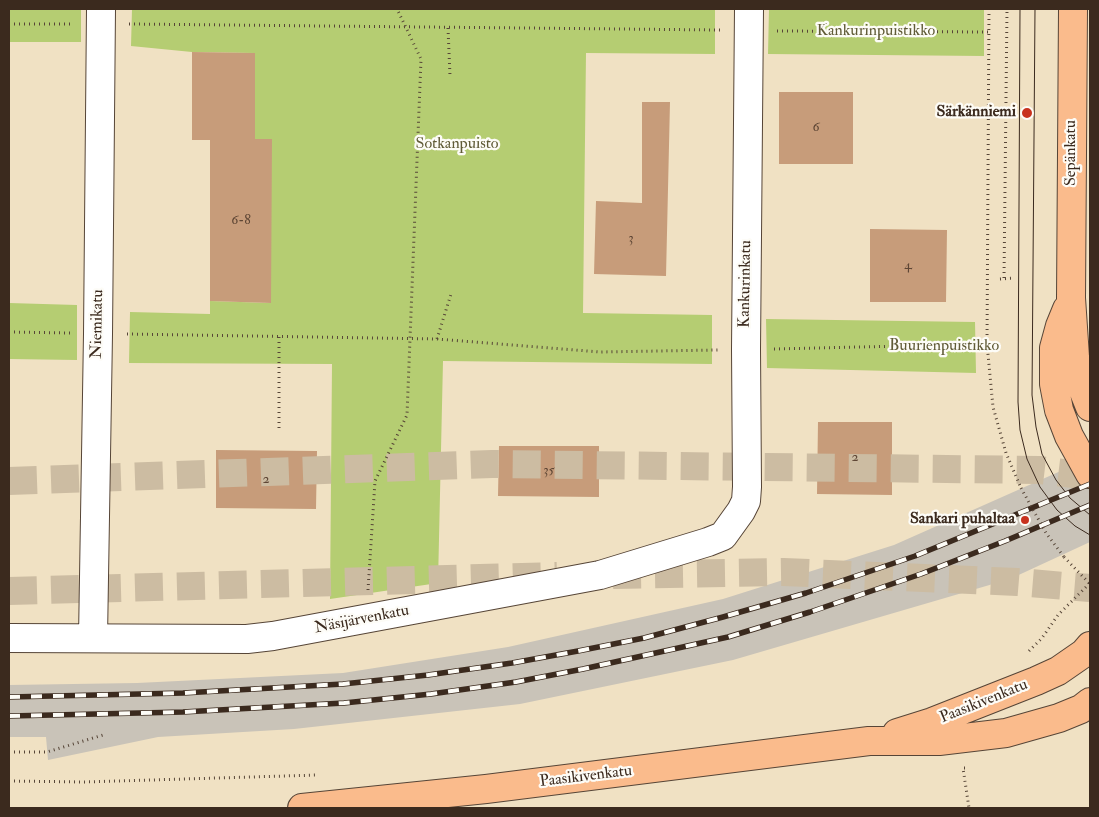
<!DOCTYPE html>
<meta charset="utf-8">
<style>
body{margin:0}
#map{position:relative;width:1099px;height:817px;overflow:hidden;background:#f0e1c3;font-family:"IM FELL Double Pica",serif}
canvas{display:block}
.frame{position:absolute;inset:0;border:10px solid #3b2a1e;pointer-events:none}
</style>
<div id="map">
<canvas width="1099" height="817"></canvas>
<div class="frame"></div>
</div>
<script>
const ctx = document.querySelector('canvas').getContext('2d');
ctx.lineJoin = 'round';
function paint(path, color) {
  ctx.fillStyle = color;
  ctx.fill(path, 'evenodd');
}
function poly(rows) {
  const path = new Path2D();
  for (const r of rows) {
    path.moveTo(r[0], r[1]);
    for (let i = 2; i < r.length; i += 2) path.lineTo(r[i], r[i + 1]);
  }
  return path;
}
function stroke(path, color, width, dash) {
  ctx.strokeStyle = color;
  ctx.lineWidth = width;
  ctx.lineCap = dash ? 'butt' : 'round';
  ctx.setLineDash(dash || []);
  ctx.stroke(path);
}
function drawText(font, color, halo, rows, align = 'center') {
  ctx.font = font + ' "IM FELL Double Pica",serif';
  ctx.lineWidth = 4.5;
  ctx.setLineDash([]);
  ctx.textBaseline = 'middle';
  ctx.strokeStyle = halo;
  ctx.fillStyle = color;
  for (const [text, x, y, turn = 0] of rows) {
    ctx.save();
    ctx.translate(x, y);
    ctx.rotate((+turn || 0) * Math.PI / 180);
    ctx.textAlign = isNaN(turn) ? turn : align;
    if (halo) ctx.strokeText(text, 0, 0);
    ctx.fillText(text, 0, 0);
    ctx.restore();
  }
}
const industrial = poly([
 [1090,458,1090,542,1010,579,733,660,520,704,294,729,158,737,48,760,46,737,9,737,9,685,137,683,343,673,508,647,723,599,894,545]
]);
const green = poly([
 [9,9,81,9,81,42,9,42],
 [132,9,715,9,715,54,586,53,583,313,712,315,712,364,443,361,438,583,330,599,332,364,129,363,130,312,210,314,210,301,270,303,271,139,255,139,254,53,192,52,131,46],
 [769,9,984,10,984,56,768,54],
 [9,303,77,305,77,360,9,359],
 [766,319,975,322,976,373,767,368]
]);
const building = poly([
 [192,52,255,53,255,139,272,139,271,303,210,301,210,140,192,140],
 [779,92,853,92,853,164,779,164],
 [642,102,670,102,666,276,594,274,596,201,642,203],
 [870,229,947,230,946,302,870,302],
 [818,422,892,422,892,495,817,494],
 [499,446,599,446,599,497,498,496],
 [216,450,317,451,316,509,216,508]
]);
const highwayTunnel = poly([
 [9,481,492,464,1039,470,1090,476],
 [613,575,783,572,1017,582,1090,588],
 [9,591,557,576]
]);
const path = poly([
 [989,9,987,344,993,407,1006,453,1021,488],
 [9,24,73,24],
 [129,24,720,30],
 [448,28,450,76],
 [777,31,989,32],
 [1004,278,1007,9],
 [1000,279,1014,278],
 [9,332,71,333],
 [127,334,437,339,600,352,718,350],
 [279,337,279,430],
 [437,339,451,294],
 [774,349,987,344],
 [1064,557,1090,584],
 [368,590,375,481,407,415,421,59,397,9],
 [1029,651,1042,638,1058,615,1090,583],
 [9,752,47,752,103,735],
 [965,768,963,768,969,808],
 [9,781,84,782,318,775]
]);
const minor = poly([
 [9,638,247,639,273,636,600,575,708,542,723,536,741,511,746,501,747,487,746,349,749,9],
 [93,638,98,334,101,9]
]);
const major = poly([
 [1073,9,1071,298,1075,357,1082,387,1090,407],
 [1067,309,1060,326,1054,348,1054,384,1059,410,1069,436,1090,474],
 [897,733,932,722,1036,681,1058,671,1084,653,1090,646],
 [302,808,486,789,869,741,939,741,1006,733,1059,718,1081,709,1090,702]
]);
const tram = poly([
 [1020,9,1018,402,1020,430,1027,459,1040,487,1057,510,1075,526,1090,535],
 [1035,9,1032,395,1036,427,1042,454,1056,480,1070,498,1090,515]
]);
const rail = poly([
 [9,697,183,693,343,684,428,675,512,663,578,651,644,638,723,617,806,593,915,556,1090,484],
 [9,716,183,712,344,703,431,694,516,682,583,669,728,637,810,612,921,574,1005,541,1090,505]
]);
const pathBridge = poly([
 [1021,488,1046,533,1064,557]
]);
const markers = [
 [1027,113,6,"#c8321e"],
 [1025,520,5,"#c8321e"]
];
const numberNames = [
 ["6",816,128],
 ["6-8",241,221],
 ["3",631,239],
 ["4",908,266],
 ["2",855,458],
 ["35",549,471],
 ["2",266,480]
];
const parkNames = [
 ["Kankurinpuistikko",876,32],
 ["Sotkanpuisto",457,145],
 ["Buurienpuistikko",944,347]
];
const poiNames = [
 ["Särkänniemi",1016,113],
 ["Sankari puhaltaa",1015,520]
];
const streetNames = [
 ["Sepänkatu",1072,153,-90],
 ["Kankurinkatu",746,284,-89],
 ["Niemikatu",98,324,-89],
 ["Näsijärvenkatu",362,620,-11],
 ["Paasikivenkatu",984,702,-22],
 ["Paasikivenkatu",586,777,-7]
];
paint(industrial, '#c9c3b8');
paint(green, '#b5cd72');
paint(building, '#c79c7a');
stroke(highwayTunnel, '#ccbca2', 28, [28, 14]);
stroke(minor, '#564537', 30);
stroke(major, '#564537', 30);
stroke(path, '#564537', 3, [1, 4]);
stroke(minor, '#fff', 28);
stroke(major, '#fabb8c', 28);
stroke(tram, '#3b2a1e', 1);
stroke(rail, '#3b2a1e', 5.5);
stroke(rail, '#fdfcf7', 4, [11]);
stroke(pathBridge, '#564537', 3, [1, 4]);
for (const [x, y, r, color] of markers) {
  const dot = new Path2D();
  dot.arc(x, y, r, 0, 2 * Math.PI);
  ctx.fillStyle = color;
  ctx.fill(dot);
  stroke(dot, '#fdfcf7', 2);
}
drawText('14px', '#5e4635', null, numberNames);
drawText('16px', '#605b37', '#fdfcf7', parkNames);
drawText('bold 16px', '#3b2a1e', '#fdfcf7', poiNames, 'right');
drawText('16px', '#3b2a1e', '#fdfcf7', streetNames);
</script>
